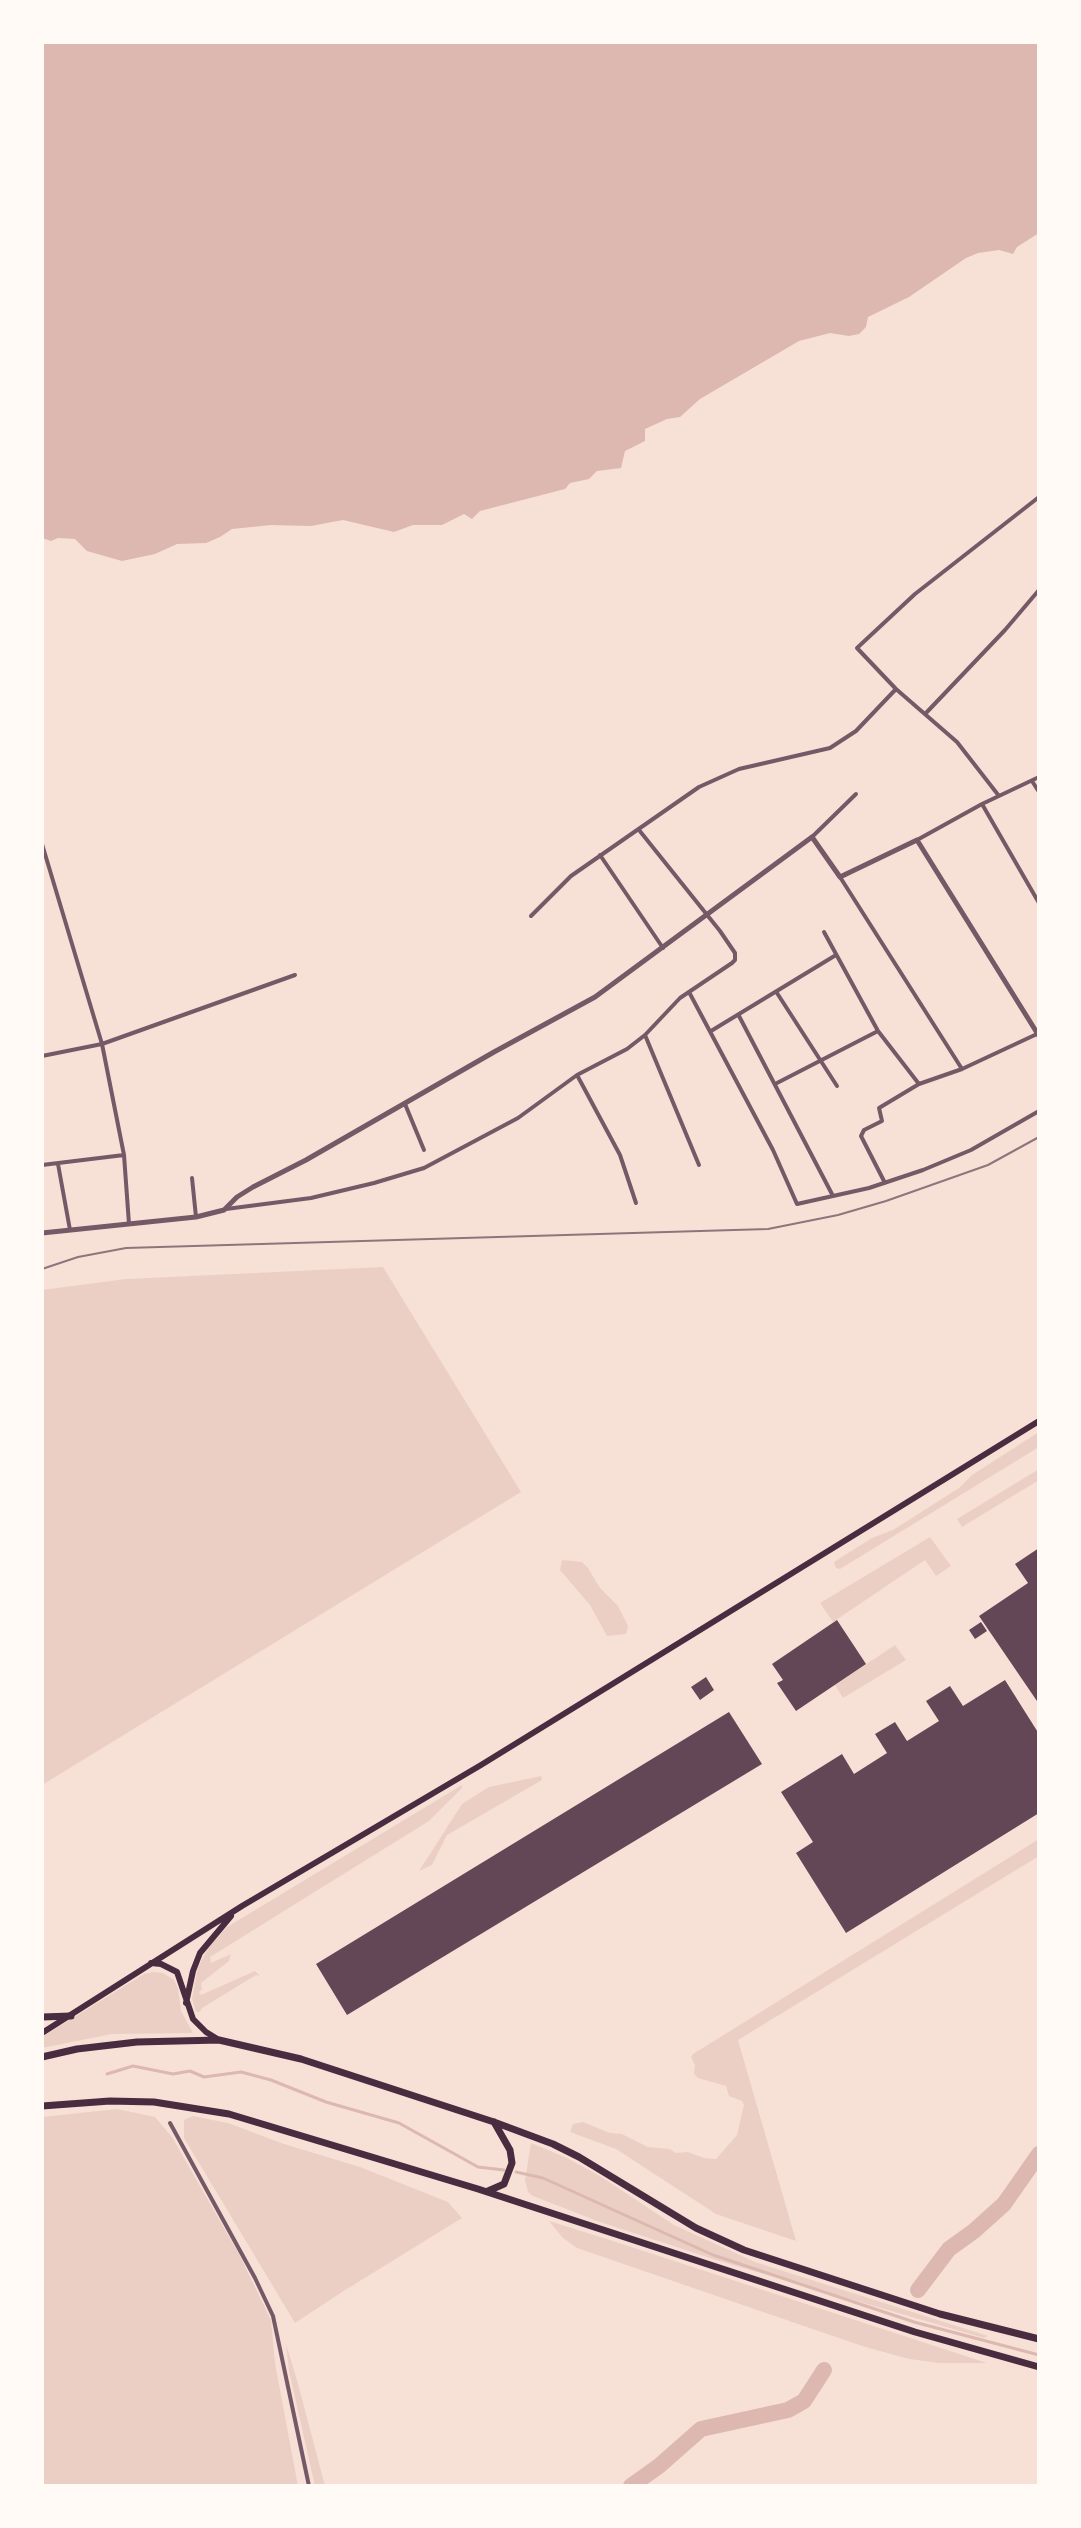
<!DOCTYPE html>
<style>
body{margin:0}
#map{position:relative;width:1081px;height:2528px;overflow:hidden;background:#f7e1d7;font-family:Poppins,sans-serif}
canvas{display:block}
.frame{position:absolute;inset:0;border:44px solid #fffaf5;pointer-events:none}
</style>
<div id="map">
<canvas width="1081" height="2528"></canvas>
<div class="frame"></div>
</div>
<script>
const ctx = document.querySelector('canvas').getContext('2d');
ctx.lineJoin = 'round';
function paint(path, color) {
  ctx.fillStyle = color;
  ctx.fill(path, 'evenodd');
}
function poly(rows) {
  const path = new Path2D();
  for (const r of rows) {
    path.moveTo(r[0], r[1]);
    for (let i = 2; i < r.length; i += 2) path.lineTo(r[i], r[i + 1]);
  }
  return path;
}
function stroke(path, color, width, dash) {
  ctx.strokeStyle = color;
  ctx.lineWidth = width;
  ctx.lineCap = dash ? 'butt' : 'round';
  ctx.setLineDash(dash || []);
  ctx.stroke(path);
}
const green = poly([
 [383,1267,521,1492,42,1785,42,1290,126,1279],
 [1039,1432,1039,1447,840,1569,836,1568,834,1562,872,1538,893,1530,959,1488,972,1475],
 [1039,1469,1039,1480,962,1527,957,1519],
 [930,1537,951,1566,936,1576,925,1560,833,1622,820,1603],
 [562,1560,582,1562,588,1568,600,1588,618,1606,628,1626,626,1634,607,1636,590,1605,560,1570],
 [895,1645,906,1660,843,1698,835,1685],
 [541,1776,542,1780,447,1835,432,1865,419,1871,462,1804,489,1787],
 [462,1785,462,1788,429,1821,210,1957,211,1963,231,1954,229,1961,201,1983,202,1989,199,1992,201,1995,255,1971,260,1976,256,1975,202,2008,200,2012,196,2012,192,1999,198,1967,209,1947,227,1927],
 [1039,1839,1039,1856,738,2040,796,2241,716,2214,616,2149,570,2132,573,2124,583,2122,610,2133,622,2134,648,2147,670,2149,676,2153,688,2152,704,2158,716,2159,737,2135,744,2105,742,2101,729,2096,726,2086,698,2078,694,2074,695,2065,691,2057,693,2054],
 [154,1972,163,1973,174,1980,178,1988,181,2011,193,2033,112,2034,42,2048,42,2037,144,1974],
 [117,2109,155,2117,172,2137,239,2254,271,2320,275,2363,298,2486,42,2486,42,2117],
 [193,2116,228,2123,281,2143,360,2167,448,2202,462,2218,342,2292,295,2323,184,2138,184,2120],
 [531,2143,567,2158,600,2176,674,2225,755,2262,988,2336,984,2338,716,2260,597,2221,533,2196,528,2192,525,2180],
 [549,2221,613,2241,987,2363,939,2363,909,2359,862,2346,577,2248,563,2238],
 [286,2344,297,2380,325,2486,315,2486,289,2371]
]);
const water = poly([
 [42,42,1039,42,1039,233,1017,247,1013,254,999,250,978,253,966,258,909,297,868,317,866,327,859,334,849,336,830,333,799,341,700,399,680,417,667,419,645,429,645,441,625,451,621,468,597,471,589,479,570,483,565,489,480,511,472,519,464,514,442,525,413,525,394,532,343,520,311,526,271,525,232,529,220,537,206,543,177,544,155,554,122,561,87,551,75,539,58,538,51,541,42,538]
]);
const stream = poly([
 [107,2074,133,2066,173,2074,190,2071,204,2077,241,2072,271,2080,326,2102,399,2123,478,2167,504,2170],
 [516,2172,543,2178,713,2255,914,2322,1039,2355]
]);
const river = poly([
 [918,2290,949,2249,974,2231,1004,2204,1039,2154],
 [631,2486,659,2466,701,2429,788,2410,804,2401,824,2370]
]);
const building = poly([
 [1039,1548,1039,1704,979,1616,1028,1583,1015,1564],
 [837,1620,866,1664,796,1711,777,1683,783,1680,772,1664],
 [981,1622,987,1631,975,1639,969,1630],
 [706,1677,714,1690,700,1700,691,1687],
 [1005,1680,1039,1734,1039,1813,846,1933,796,1853,813,1842,781,1792,842,1754,854,1774,887,1753,875,1734,895,1722,907,1741,939,1721,926,1701,950,1686,963,1706],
 [729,1712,762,1764,347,2015,316,1964]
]);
const minor = poly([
 [926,713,1005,630,1039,590],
 [1032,781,1039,792],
 [999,796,957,742,896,689,857,648,915,594,1039,497],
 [982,804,1039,903],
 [812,837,856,794],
 [917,840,982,804,1039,777],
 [42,844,102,1044,124,1155,129,1224],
 [600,855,663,948],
 [840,877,962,1069],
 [531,916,571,876,699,787,739,769,830,748,856,731,896,689],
 [824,932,878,1031,919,1084],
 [689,992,773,1150,797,1204,869,1188,923,1170,971,1150,1039,1111],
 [777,993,837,1086],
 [739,1016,833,1196],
 [711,1031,836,955],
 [645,1035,699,1165],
 [42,1056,102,1044,295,975],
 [577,1075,620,1155,636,1203],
 [777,1083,878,1031],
 [405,1104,424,1150],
 [58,1164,70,1230],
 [42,1165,124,1155],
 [192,1178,196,1217],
 [885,1183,861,1136,864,1130,882,1121,879,1108,919,1084,962,1069,1037,1034],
 [226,1209,311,1198,374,1183,424,1168,518,1118,577,1075,627,1049,645,1035,680,998,732,963,735,960,735,953,720,931,639,830],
 [170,2123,255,2278,273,2316,309,2486]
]);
const tertiary = poly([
 [42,1233,196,1217,224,1210,237,1197,253,1187,306,1160,494,1052,595,997,812,837,840,877,917,840,1039,1036]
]);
const primary = poly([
 [151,1963,161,1964,177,1972,193,2019,206,2032,219,2040],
 [186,2003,193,1971,200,1953,231,1916],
 [42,2033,242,1906,481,1765,1039,1421]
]);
const trunk = poly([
 [42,2017,71,2016],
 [42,2057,77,2049,137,2042,219,2040,301,2059,494,2122,553,2144,579,2157,696,2228,744,2250,940,2314,1039,2339],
 [42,2106,110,2101,154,2102,229,2114,478,2189,915,2332,1039,2367],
 [488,2191,504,2184,512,2163,510,2150,494,2122]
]);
const tram = poly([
 [42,1269,78,1257,126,1248,768,1229,838,1215,886,1201,988,1165,1039,1137]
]);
paint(green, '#ebcfc5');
paint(water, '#dcb8b0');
stroke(stream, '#dcb8b0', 3);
stroke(river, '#dcb8b0', 16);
paint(building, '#644757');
stroke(minor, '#755966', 4);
stroke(tertiary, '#755966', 5);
stroke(primary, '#4a2c40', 6);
stroke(trunk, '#4a2c40', 7);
stroke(tram, '#8f747c', 2);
</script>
